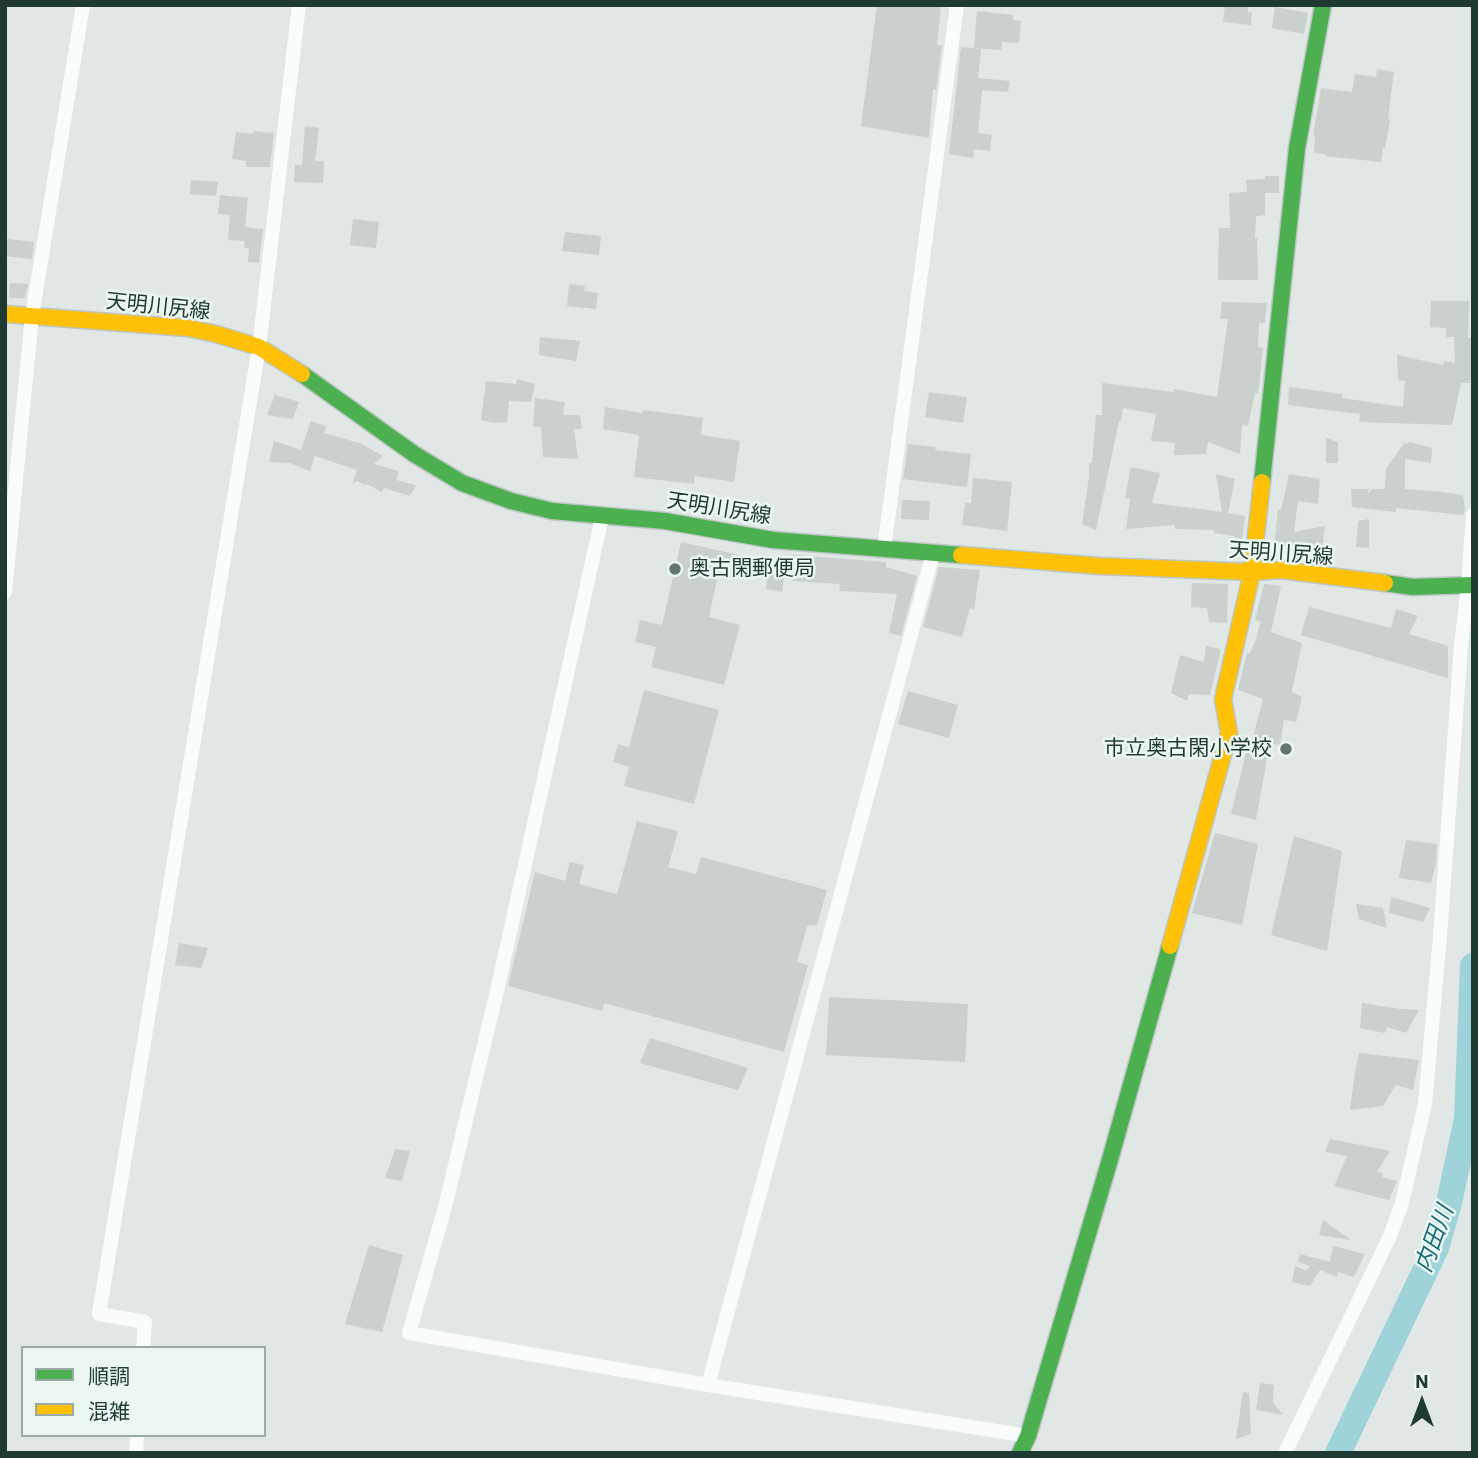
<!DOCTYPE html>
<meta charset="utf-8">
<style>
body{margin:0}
#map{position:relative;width:1478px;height:1458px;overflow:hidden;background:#e0e7e4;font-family:"IBM Plex Sans","Noto Sans JP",sans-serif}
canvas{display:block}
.frame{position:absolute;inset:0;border:7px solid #1e3a32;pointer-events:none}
.legend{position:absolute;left:21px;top:1346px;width:245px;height:91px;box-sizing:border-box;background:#edf7f2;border:2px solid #9aaba5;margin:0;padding:9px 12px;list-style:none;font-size:21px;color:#1e3a32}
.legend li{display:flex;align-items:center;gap:14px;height:35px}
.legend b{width:35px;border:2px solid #9aaba5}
.north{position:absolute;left:1387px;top:1367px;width:70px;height:70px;-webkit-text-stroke:5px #edf7f2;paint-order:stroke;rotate:0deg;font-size:19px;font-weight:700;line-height:28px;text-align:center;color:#1e3a32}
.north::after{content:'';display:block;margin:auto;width:24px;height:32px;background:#1e3a32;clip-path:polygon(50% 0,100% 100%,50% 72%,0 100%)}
</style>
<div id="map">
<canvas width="1478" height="1458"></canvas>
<div class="frame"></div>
<ul class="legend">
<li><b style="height:9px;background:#4caf50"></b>順調</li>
<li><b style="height:9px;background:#ffc107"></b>混雑</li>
</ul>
<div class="north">N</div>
</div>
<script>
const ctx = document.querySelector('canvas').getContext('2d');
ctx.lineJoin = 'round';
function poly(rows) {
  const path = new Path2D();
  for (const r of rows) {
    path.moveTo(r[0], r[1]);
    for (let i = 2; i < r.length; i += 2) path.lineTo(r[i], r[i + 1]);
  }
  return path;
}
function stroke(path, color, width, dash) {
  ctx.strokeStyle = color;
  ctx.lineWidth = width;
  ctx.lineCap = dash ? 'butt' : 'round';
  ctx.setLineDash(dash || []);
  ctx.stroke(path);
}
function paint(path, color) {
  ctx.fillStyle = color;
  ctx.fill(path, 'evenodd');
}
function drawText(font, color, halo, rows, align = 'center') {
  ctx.font = font + ' "IBM Plex Sans","Noto Sans JP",sans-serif';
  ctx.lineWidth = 5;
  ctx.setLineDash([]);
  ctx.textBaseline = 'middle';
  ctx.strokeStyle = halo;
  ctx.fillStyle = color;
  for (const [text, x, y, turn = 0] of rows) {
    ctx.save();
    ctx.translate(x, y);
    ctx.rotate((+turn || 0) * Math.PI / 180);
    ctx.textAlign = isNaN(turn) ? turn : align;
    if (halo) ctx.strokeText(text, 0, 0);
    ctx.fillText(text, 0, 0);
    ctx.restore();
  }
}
const river = poly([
 [1338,1453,1436,1248,1449,1203,1467,1119,1473,966]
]);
const building = poly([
 [877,5,941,5,937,45,942,45,936,90,933,89,929,138,861,126],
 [1225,5,1248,5,1248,12,1252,13,1251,25,1223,22],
 [1275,7,1308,13,1304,34,1272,28],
 [977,11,1013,15,1013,20,1021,21,1019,43,1002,42,1001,50,974,48],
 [961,47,981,49,978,78,1010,81,1008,92,982,90,978,133,992,135,990,151,974,149,973,158,949,154],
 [1377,69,1394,72,1388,119,1390,120,1385,148,1383,148,1381,162,1325,156,1326,154,1314,153,1315,136,1313,135,1321,88,1352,92,1355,74,1376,77],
 [305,126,319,128,315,161,324,161,323,183,294,182,295,165,302,165],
 [254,131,274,133,270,167,246,167,246,161,232,159,236,132,253,134],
 [1265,176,1279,176,1279,193,1265,193,1265,215,1256,216,1255,238,1257,238,1258,280,1218,280,1219,228,1230,228,1229,193,1247,192,1246,180,1265,179],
 [191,180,218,182,216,196,190,194],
 [220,195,248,198,245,227,263,229,259,263,248,262,249,248,244,248,245,241,228,240,230,215,218,214],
 [353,219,379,222,376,248,350,245],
 [565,232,601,236,599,255,562,251],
 [7,239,34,242,32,259,5,256],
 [10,283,28,284,25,298,9,298],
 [569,284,585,286,584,291,598,293,596,309,567,306],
 [1431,301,1469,301,1468,338,1473,338,1473,363,1470,383,1461,383,1452,425,1359,422,1360,414,1288,405,1289,387,1342,394,1342,398,1403,407,1405,381,1398,380,1397,355,1443,365,1444,361,1455,363,1454,337,1446,337,1446,328,1430,327],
 [1222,302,1267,303,1265,323,1259,323,1258,347,1263,348,1258,393,1255,393,1248,426,1242,425,1240,454,1208,442,1206,454,1174,455,1175,443,1151,441,1156,414,1123,408,1121,421,1119,421,1096,530,1082,524,1089,477,1089,463,1092,463,1096,415,1102,415,1102,383,1174,392,1174,389,1217,397,1228,319,1220,319],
 [540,337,580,341,576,361,539,355],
 [517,379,535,384,531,402,509,401,507,422,493,423,481,420,486,381,516,384],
 [929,392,967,397,963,423,925,417],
 [275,395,299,402,293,419,267,415],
 [535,398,565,402,563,415,580,415,582,429,574,429,578,459,543,457,541,427,533,427],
 [605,407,642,413,643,410,703,418,701,435,740,441,734,482,695,476,694,484,634,477,639,435,603,429],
 [311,421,326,426,324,433,362,444,383,456,374,464,399,471,396,480,416,485,410,496,384,488,382,492,367,484,366,485,356,481,352,485,357,470,315,456,310,471,290,463,269,462,274,441,301,450],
 [1326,438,1338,442,1338,463,1326,463],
 [1405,442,1405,445,1410,442,1432,448,1431,463,1405,459,1405,489,1442,492,1463,495,1465,510,1463,515,1396,508,1396,512,1352,507,1351,489,1369,489,1368,494,1372,489,1385,489,1386,469],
 [908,444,936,447,935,450,971,454,967,487,903,479],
 [1131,467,1160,473,1152,503,1215,511,1222,512,1216,474,1235,479,1228,513,1245,516,1242,539,1234,538,1234,536,1214,533,1214,530,1175,529,1175,525,1126,529,1130,499,1125,498],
 [1289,474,1320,479,1318,504,1298,501,1294,532,1325,526,1322,551,1311,556,1310,550,1274,546,1278,510,1281,510],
 [973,478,1012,482,1007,531,962,525,965,503,971,503],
 [902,500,930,501,929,520,901,519],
 [1369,519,1369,548,1356,547,1358,521],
 [681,542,743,556,737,578,718,574,709,617,740,625,724,685,651,667,656,647,635,642,640,620,662,625],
 [793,555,886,562,886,567,917,576,901,636,889,633,897,594,839,591,840,584,792,581],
 [939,567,980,570,974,609,970,608,962,637,923,627],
 [768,570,785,573,782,592,766,589],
 [1192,583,1228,584,1227,623,1209,622,1207,608,1191,607],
 [1264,584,1281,586,1271,632,1302,643,1292,692,1302,697,1296,722,1284,720,1280,746,1270,742,1256,820,1231,814,1249,741,1252,741,1263,699,1238,690,1247,653,1249,654,1255,642,1261,621,1255,620],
 [1309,607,1391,628,1396,609,1418,616,1409,634,1448,646,1448,678,1301,635],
 [1206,646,1221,649,1210,695,1189,694,1187,701,1171,693,1180,655,1204,662],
 [644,690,719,710,694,804,624,786,629,767,613,762,618,744,629,747],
 [908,691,958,705,949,738,898,724],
 [637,821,678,831,668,867,696,874,701,857,827,890,817,925,807,926,797,962,808,965,784,1052,604,1003,602,1011,508,986,535,872,565,881,570,862,584,865,579,884,617,894],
 [1215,833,1258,844,1242,925,1192,913],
 [1294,836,1342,851,1327,951,1271,935],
 [1406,840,1437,844,1436,863,1431,883,1399,878],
 [1391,897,1430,908,1423,922,1389,913],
 [1356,904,1383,908,1387,928,1359,919],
 [179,943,208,948,201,968,175,965],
 [829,997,968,1004,965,1062,826,1055],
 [1362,1003,1401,1009,1419,1010,1406,1033,1387,1027,1385,1033,1360,1028],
 [650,1038,748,1068,738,1090,640,1063],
 [1359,1053,1419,1060,1413,1090,1396,1085,1383,1106,1350,1110,1355,1072],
 [1330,1139,1390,1151,1377,1172,1383,1173,1382,1177,1397,1181,1389,1200,1334,1186,1347,1156,1325,1152],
 [395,1149,410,1151,402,1181,385,1178],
 [1323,1220,1351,1240,1319,1235],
 [369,1245,403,1255,382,1332,345,1324],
 [1333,1246,1365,1254,1354,1277,1338,1272,1337,1277,1320,1270,1310,1286,1292,1282,1295,1266,1306,1271,1310,1266,1298,1262,1300,1254,1330,1262],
 [1260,1383,1274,1385,1273,1402,1283,1415,1256,1410],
 [1243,1392,1249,1393,1251,1434,1236,1439]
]);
const street = poly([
 [602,517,496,995,445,1207,409,1333,708,1385,1028,1436],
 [884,549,957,5],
 [5,592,32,316,83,5],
 [143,1348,145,1322,99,1314,259,347,299,5],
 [708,1385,933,553],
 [136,1453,137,1435],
 [1285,1453,1390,1236,1402,1203,1425,1104,1440,936,1461,646,1468,585,1473,515]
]);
const fast = poly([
 [302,374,414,454,462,483,511,501,552,511,665,521,773,540,961,555],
 [1262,482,1297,148,1323,5],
 [1385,583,1413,587,1473,585],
 [1020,1453,1028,1436,1109,1163,1170,946]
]);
const slow = poly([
 [5,314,188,328,216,334,259,347,302,374],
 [961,555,1100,566,1252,572,1281,570,1385,583],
 [1170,946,1229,733,1223,699,1252,572,1262,482]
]);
const markers = [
 [675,569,7,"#627770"],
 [1286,749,7,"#627770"]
];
const streetNames = [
 ["天明川尻線",158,307,6],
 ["天明川尻線",719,509,9],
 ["天明川尻線",1281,554,4]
];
const poiNames = [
 ["奥古閑郵便局",689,569],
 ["市立奥古閑小学校",1272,749,"right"]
];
const waterNames = [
 ["内田川",1435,1239,-70]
];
stroke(river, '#9dd3d9', 26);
paint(building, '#c9d0cd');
stroke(fast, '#bcc6c2', 19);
stroke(slow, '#bcc6c2', 19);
stroke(street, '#fafbfb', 14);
stroke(fast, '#4caf50', 16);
stroke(slow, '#ffc107', 16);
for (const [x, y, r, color] of markers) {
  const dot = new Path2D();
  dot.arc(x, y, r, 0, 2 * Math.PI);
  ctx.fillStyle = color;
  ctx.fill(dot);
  stroke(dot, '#edf7f2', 2.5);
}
drawText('21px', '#1e3a32', '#edf7f2', streetNames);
drawText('21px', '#1e3a32', '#edf7f2', poiNames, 'left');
drawText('italic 23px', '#156b79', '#edf7f2', waterNames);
</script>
